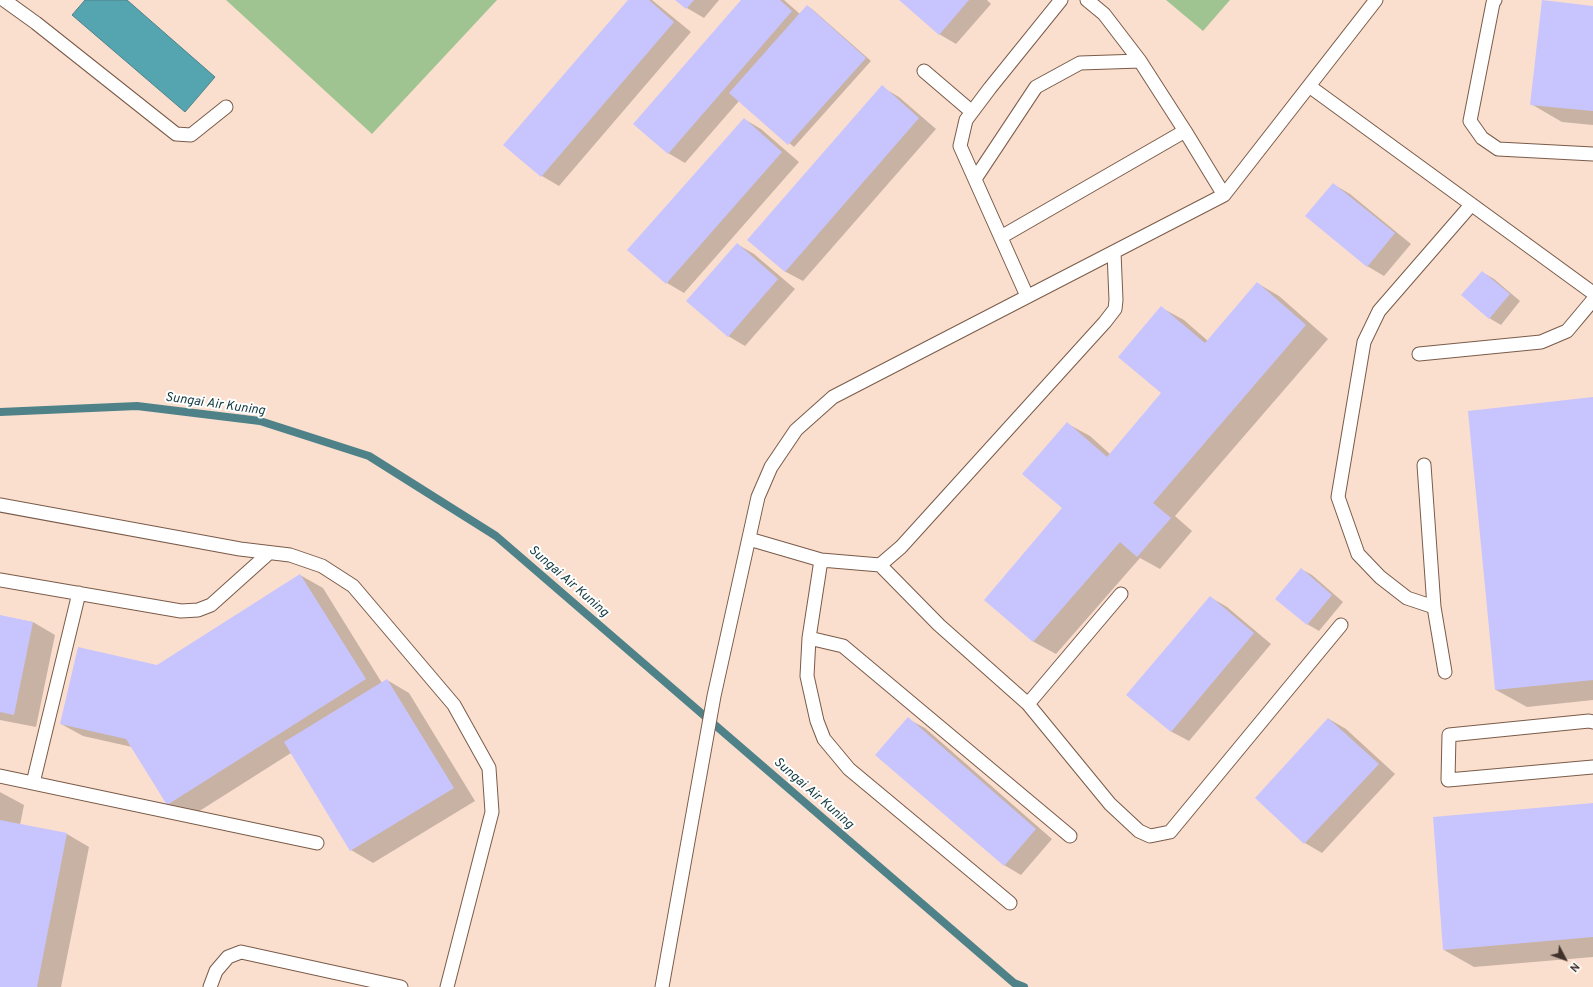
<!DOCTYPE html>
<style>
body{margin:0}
#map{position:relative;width:1593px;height:987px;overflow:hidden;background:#fbdfce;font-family:Overpass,sans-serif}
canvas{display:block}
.north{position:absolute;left:1545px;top:939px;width:40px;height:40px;-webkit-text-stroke:3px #fff;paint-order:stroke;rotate:131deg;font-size:11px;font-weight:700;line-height:16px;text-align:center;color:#40322a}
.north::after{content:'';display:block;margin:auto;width:14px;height:18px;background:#40322a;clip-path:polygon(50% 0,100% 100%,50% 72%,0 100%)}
</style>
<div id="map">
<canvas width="1593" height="987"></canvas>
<div class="north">N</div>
</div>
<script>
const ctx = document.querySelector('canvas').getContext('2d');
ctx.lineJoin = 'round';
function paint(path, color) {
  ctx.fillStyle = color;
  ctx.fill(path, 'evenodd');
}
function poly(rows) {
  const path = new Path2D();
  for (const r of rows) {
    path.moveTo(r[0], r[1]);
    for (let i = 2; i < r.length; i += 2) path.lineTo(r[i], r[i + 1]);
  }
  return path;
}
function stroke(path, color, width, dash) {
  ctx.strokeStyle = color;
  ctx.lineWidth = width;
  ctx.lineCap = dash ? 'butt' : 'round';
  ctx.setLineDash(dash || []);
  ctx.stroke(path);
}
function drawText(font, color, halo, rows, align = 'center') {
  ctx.font = font + ' Overpass,sans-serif';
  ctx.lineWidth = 4;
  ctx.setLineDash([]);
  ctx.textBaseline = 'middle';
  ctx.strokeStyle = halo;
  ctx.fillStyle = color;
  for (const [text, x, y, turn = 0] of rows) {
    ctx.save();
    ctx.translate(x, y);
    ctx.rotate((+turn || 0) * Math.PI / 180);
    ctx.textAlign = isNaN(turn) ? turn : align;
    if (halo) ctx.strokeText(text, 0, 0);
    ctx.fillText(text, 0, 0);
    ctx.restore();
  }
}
const green = poly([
 [226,0,497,0,372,134],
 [1166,0,1230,0,1203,31]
]);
const water = poly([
 [85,0,127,0,215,77,185,112,72,15,85,0]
]);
const shadow = poly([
 [629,0,652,0,691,32,559,186,542,176,505,145],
 [677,0,719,0,704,18,687,8],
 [742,0,784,0,800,14,807,6,812,9,871,61,794,147,739,101,685,163,668,153],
 [900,0,987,0,991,4,956,44,939,34],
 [1593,7,1593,125,1562,122,1531,104],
 [882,87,899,97,936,129,803,281,786,272,749,240],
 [744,119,761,129,799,162,684,293,667,283],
 [1333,184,1350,194,1411,244,1384,276,1367,266],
 [737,244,754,254,795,289,745,346,728,336],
 [1482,272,1494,279,1520,301,1501,325,1489,318],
 [1257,283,1279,296,1328,339,1175,516,1192,531,1160,569,1140,558,1056,654,1034,642,985,600,1064,508,1068,424,1090,436,1110,454,1163,393,1162,308,1184,320,1208,341],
 [1593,398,1593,700,1527,707,1496,690],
 [1301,569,1312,575,1343,602,1319,631,1307,624],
 [300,575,323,588,382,683,387,680,409,693,475,801,373,863,351,850,291,753,190,817,168,804,132,747,83,736,61,724,157,666],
 [1210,597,1227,607,1271,644,1189,741,1172,732,1128,695],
 [0,616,33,622,55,635,36,727,0,720],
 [908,719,925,728,1052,839,1021,875,1004,865],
 [1329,719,1346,729,1395,774,1322,853,1305,843,1256,798],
 [0,792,24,805,20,825,67,834,89,847,61,987,0,987],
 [1593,804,1593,957,1474,967,1444,950]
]);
const stream = poly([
 [0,412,137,406,260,421,369,456,496,536,1014,983,1024,987]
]);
const building = poly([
 [628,0,649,0,674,22,541,177,503,145],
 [675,0,694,0,686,9],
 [741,0,780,0,792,11,668,154,633,124],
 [899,0,969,0,939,35],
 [1542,0,1593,6,1593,111,1530,105],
 [807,5,866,58,788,145,729,93],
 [882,85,919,118,785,272,747,240],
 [744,118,782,152,666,284,627,250],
 [1333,183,1395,233,1367,267,1305,216],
 [737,243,778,279,728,337,686,301],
 [1482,271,1510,294,1489,319,1461,295],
 [1257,282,1306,325,1153,503,1171,518,1137,557,1120,542,1033,642,984,600,1062,508,1022,474,1067,422,1107,457,1161,393,1118,357,1161,306,1205,343],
 [1593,397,1593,680,1495,690,1468,411],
 [1301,568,1332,595,1307,625,1275,599],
 [300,574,366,679,167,805,126,739,60,724,78,647,157,665],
 [1210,596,1254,633,1171,732,1126,695],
 [0,615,33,622,14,715,0,712],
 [387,679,454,788,350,851,284,742],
 [908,717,1036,829,1004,866,875,755],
 [1328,718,1379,764,1304,844,1255,798],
 [1593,803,1593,937,1443,950,1433,817],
 [0,820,67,833,37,987,0,987]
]);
const service = poly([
 [4,0,36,23,176,134,191,135,226,107],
 [1087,0,1104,14,1140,61,1185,131,1224,195],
 [1495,0,1493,3,1470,121,1482,138,1498,149,1593,154],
 [924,71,972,112],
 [1309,86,1593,293],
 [975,179,1036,87,1080,63,1140,61],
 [1001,237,1185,131],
 [1027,296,960,146,966,120,990,88,1061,0],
 [1419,354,1541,342,1567,331,1593,300],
 [1424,465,1434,607,1445,672],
 [0,505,240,549,290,555,322,566,353,586,454,705,489,768,492,812,447,987],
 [749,539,821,560,880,565,901,547,1105,322,1115,309,1116,300,1114,252],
 [821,560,809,638,807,676,817,721,824,739,849,769,1010,903],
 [880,565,939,625,1028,704,1110,804,1139,831,1150,836,1170,832,1341,625],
 [0,580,181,611,198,610,211,605,269,553],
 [1434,607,1407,598,1380,577,1358,554,1338,497,1364,342,1379,311,1471,205],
 [809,638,843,646,1070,836],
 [1028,704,1121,594],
 [1593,722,1589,721,1449,735,1448,780,1593,767],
 [0,776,317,843],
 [33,783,79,593],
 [210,987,216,971,228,957,241,952,401,987],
 [662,987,714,696,758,497,771,467,796,430,833,397,1224,195,1376,0]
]);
const waterNames = [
 ["Sungai Air Kuning",215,405,8],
 ["Sungai Air Kuning",568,582,41],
 ["Sungai Air Kuning",813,794,41]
];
paint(green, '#a0c491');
paint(water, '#54a5b0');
stroke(water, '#4e8288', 1);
paint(shadow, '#0003');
stroke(stream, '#4e8288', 8);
paint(building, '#c8c4fe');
stroke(service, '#7a5b49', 15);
stroke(service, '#fff', 13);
drawText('italic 13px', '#11393e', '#fff', waterNames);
</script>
